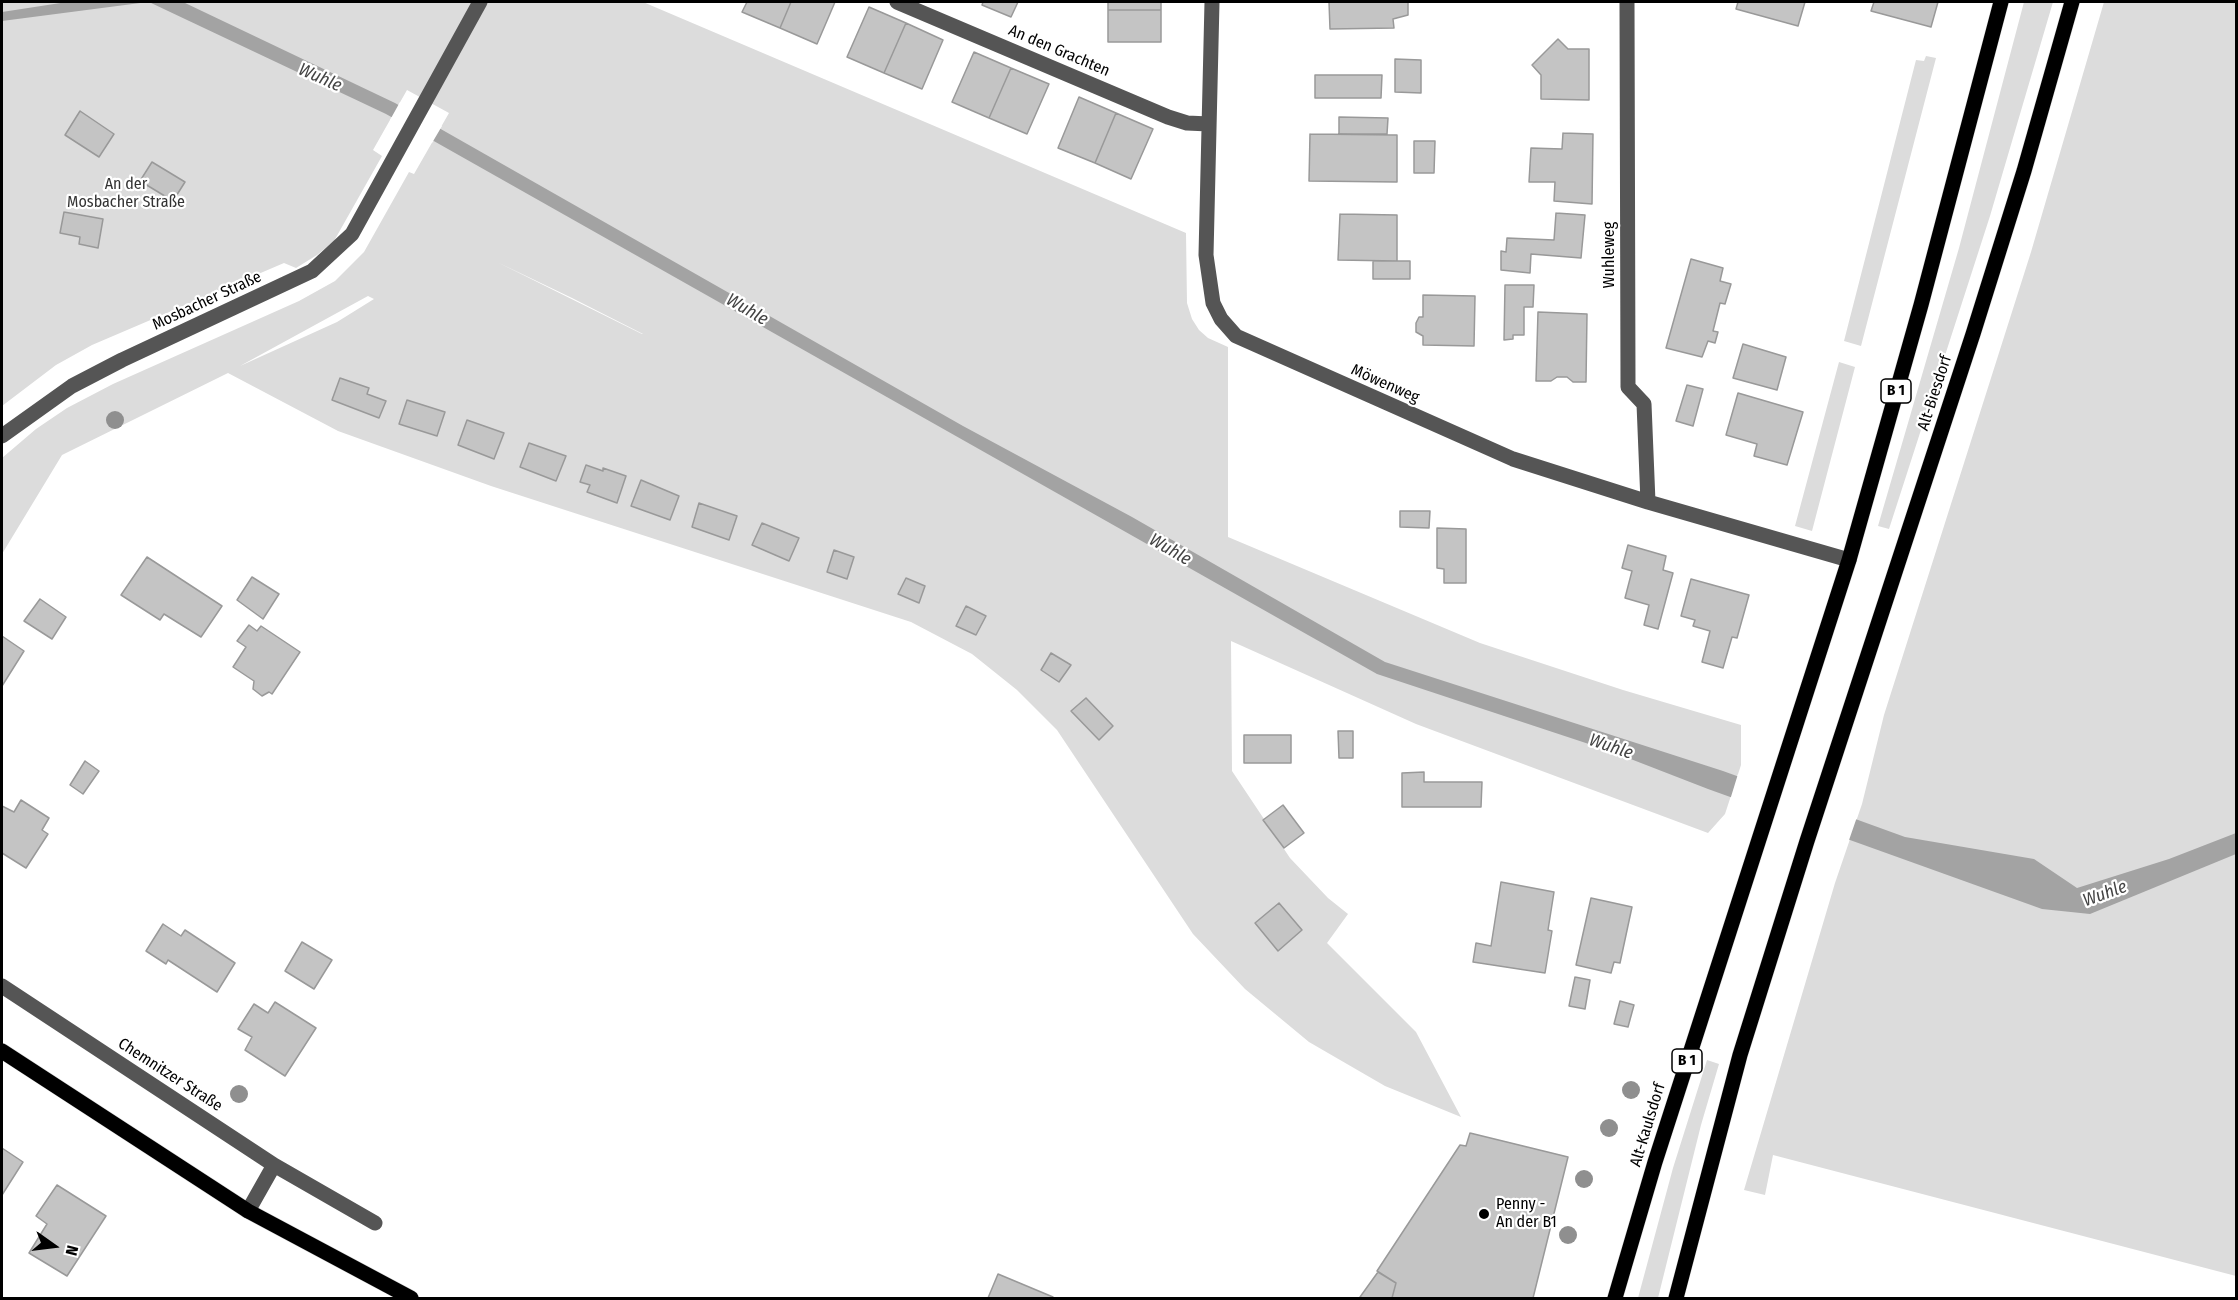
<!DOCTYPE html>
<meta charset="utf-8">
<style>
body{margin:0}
#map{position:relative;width:2238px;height:1300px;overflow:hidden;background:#fff;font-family:"Fira Sans Condensed",sans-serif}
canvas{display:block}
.frame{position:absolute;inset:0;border:3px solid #000;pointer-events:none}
.north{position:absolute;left:24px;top:1216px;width:60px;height:60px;-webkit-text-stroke:4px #fff;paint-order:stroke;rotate:104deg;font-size:16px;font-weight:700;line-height:24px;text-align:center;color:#000}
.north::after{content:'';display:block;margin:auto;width:21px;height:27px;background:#000;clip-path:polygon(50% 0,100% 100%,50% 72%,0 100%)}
</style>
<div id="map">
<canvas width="2238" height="1300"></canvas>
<div class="frame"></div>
<div class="north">N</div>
</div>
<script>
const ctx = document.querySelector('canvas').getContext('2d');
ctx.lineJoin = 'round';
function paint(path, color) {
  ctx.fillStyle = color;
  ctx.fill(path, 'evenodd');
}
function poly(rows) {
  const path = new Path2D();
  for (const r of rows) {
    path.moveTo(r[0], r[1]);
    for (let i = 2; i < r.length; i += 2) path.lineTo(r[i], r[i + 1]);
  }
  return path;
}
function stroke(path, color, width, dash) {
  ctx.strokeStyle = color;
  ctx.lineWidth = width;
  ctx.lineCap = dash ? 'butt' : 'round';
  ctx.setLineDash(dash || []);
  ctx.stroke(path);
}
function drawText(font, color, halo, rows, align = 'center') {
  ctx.font = font + ' "Fira Sans Condensed",sans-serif';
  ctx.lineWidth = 4.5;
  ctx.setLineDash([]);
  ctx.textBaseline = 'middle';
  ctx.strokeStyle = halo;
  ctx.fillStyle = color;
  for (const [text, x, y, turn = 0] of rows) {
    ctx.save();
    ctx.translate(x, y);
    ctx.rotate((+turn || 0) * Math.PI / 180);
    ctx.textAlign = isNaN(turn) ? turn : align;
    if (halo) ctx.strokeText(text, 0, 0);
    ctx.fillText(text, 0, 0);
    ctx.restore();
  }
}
const green = poly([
 [2,2,643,2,1186,233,1187,303,1192,319,1199,330,1208,338,1228,347,1228,537,1480,643,1623,690,1741,725,1741,765,1725,814,1708,833,1416,724,1231,641,1232,771,1290,858,1328,898,1348,914,1327,943,1416,1032,1461,1117,1385,1086,1309,1042,1245,989,1193,934,1057,730,1017,690,972,654,911,622,491,486,338,431,228,373,62,455,2,554,2,458,36,429,67,408,113,384,299,301,335,281,364,252,409,172,414,174,449,113,407,90,373,150,382,156,334,241,317,255,296,268,284,263,92,345,56,365,2,406],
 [497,262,572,298,643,334,642,334],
 [368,296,374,299,337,322,240,366],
 [2024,2,2053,2,1990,216,1889,529,1878,526,1959,248],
 [2104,2,2236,2,2236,1276,1773,1155,1765,1195,1744,1190,1835,883,1862,804,1884,715,2031,252],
 [1926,56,1936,58,1861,346,1844,341,1916,60,1924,61],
 [1839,362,1855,367,1812,531,1795,526],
 [1707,1060,1719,1064,1701,1125,1658,1298,1638,1298,1673,1168]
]);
const water = poly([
 [67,2,148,2,2,21,2,12],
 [149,2,183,2,395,103,963,426,1132,517,1385,662,1723,771,1905,837,2034,859,2077,888,2169,859,2236,833,2236,854,2090,914,2042,909,1708,789,1610,751,1377,674,386,114]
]);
const pier = poly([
 [400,102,442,126,432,143,390,120],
 [1738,774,1857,817,1848,843,1730,800]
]);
const building = poly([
 [747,2,791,2,780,28,742,12,747,2],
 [791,2,835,2,817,44,780,28,791,2],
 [983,2,1018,2,1011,17,982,5,983,2],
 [1108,2,1161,2,1161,10,1108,10,1108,2],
 [1329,2,1408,2,1408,15,1393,19,1394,28,1330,29,1329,2],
 [1738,2,1805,2,1798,26,1736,9,1738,2],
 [1874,2,1938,2,1931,27,1871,11,1874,2],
 [869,7,906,23,884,73,847,57,869,7],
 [1108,10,1161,10,1161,42,1108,42,1108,10],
 [906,23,943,40,922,89,884,73,906,23],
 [1558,39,1568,49,1589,49,1589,100,1541,99,1541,75,1532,65,1558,39],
 [974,52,1011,68,989,118,952,102,974,52],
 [1395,59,1421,60,1421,93,1395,92,1395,59],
 [1011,68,1049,84,1027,134,989,118,1011,68],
 [1315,75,1382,75,1381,98,1315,98,1315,75],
 [1079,97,1116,113,1095,163,1058,148,1079,97],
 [80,111,114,134,99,157,65,135,80,111],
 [1116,113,1153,129,1131,179,1095,163,1116,113],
 [1339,117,1388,118,1387,134,1339,134,1339,117],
 [1563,133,1593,134,1592,204,1554,201,1555,182,1529,182,1531,148,1562,149,1563,133],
 [1310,134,1397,135,1397,182,1309,181,1310,134],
 [1414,141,1435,141,1434,173,1414,173,1414,141],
 [152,162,185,182,173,201,140,181,152,162],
 [64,212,103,219,98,248,79,244,80,237,60,233,64,212],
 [1556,213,1585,215,1581,258,1531,254,1530,273,1501,270,1501,251,1506,252,1507,238,1554,240,1556,213],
 [1340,214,1397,215,1397,261,1338,260,1340,214],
 [1691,259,1723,268,1720,281,1731,284,1725,304,1720,303,1713,331,1718,332,1715,343,1708,341,1702,357,1666,348,1691,259],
 [1373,261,1410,261,1410,279,1373,279,1373,261],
 [1505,285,1534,285,1533,307,1524,307,1524,335,1513,335,1513,339,1504,340,1505,285],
 [1423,295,1475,296,1474,346,1423,345,1423,336,1416,332,1416,323,1419,317,1423,317,1423,295],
 [1538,312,1587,314,1586,382,1573,382,1567,377,1557,377,1551,381,1536,381,1538,312],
 [1743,344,1786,357,1777,390,1733,378,1743,344],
 [340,378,369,388,367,394,386,401,379,418,332,400,340,378],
 [1687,385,1703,389,1693,426,1676,421,1687,385],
 [1738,393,1803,412,1787,465,1754,456,1757,444,1726,435,1738,393],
 [407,400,445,412,437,436,399,424,407,400],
 [467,420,504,433,494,459,458,445,467,420],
 [529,443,566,456,556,481,520,467,529,443],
 [586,465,603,471,603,468,626,476,617,503,587,492,590,485,580,482,586,465],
 [641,480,679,496,670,520,631,506,641,480],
 [699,503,737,516,729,540,692,527,699,503],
 [1400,511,1430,511,1429,528,1400,527,1400,511],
 [762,523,799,538,789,561,752,545,762,523],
 [1437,528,1466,529,1466,583,1444,583,1444,569,1437,568,1437,528],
 [1628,545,1666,556,1663,570,1673,573,1658,629,1644,625,1649,605,1625,598,1632,571,1622,568,1628,545],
 [834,550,854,557,847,579,827,572,834,550],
 [147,557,222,606,201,637,164,614,160,620,121,595,147,557],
 [252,577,279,594,263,619,237,600,252,577],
 [906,578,925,586,919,603,898,594,906,578],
 [1691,579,1749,595,1737,638,1732,637,1723,668,1702,662,1710,631,1693,626,1695,620,1681,616,1691,579],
 [40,599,66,617,52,639,24,621,40,599],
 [966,606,986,616,976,635,956,626,966,606],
 [249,625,257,631,261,626,300,652,272,694,269,692,262,696,253,689,254,681,233,667,246,647,237,641,249,625],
 [2,636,24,651,2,686,2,636],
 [1051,653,1071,665,1059,682,1041,670,1051,653],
 [1086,698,1113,726,1099,740,1071,711,1086,698],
 [1338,731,1353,731,1353,758,1339,758,1338,731],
 [1244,735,1291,735,1291,763,1244,763,1244,735],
 [85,761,99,771,83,794,70,785,85,761],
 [1424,772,1424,782,1482,782,1481,807,1402,807,1402,773,1424,772],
 [21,800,49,818,42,830,48,834,26,868,2,853,2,806,14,812,21,800],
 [1283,805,1304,833,1284,848,1263,820,1283,805],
 [1501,882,1554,892,1548,930,1552,931,1545,973,1473,962,1476,943,1491,946,1501,882],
 [1591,898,1632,907,1620,963,1614,962,1611,973,1576,965,1591,898],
 [1279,903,1302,930,1278,951,1255,923,1279,903],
 [163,924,181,936,185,930,235,963,217,992,168,960,166,964,146,951,163,924],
 [302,942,332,960,314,989,285,971,302,942],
 [1575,977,1590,980,1585,1009,1569,1006,1575,977],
 [1620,1001,1634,1005,1628,1027,1614,1024,1620,1001],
 [275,1002,316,1028,285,1076,245,1050,252,1037,238,1029,254,1004,268,1013,275,1002],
 [1470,1133,1568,1157,1533,1298,1392,1298,1396,1283,1377,1271,1460,1145,1466,1146,1470,1133],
 [2,1148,23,1162,2,1195,2,1148],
 [57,1185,106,1216,67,1276,29,1253,47,1224,36,1216,57,1185],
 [1378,1272,1396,1283,1392,1298,1362,1298,1360,1297,1378,1272],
 [998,1274,1053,1297,1052,1298,988,1298,998,1274]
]);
const minor = poly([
 [897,2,1168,117,1187,123,1209,124],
 [1212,2,1206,255,1213,303,1221,319,1236,336,1513,459,1648,502,1849,560],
 [1627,2,1628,387,1644,404,1648,502],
 [2,436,72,386,122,360,312,271,352,234,480,2],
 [2,986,274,1165,248,1211],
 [274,1165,375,1223]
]);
const major = poly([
 [2,1051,248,1211,411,1298],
 [1615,1298,1655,1162,1849,560,1921,305,2001,2],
 [1676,1298,1740,1055,1807,841,1973,334,2024,171,2072,2]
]);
const trees = [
 [115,420],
 [1631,1090],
 [239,1094],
 [1609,1128],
 [1584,1179],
 [1568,1235]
];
const markers = [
 [1484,1214,6,"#000"]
];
const shields = [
 [1896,391,30],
 [1687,1061,30]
];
const shieldNames = [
 ["B 1",1896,391],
 ["B 1",1687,1061]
];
const streetNames = [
 ["An den Grachten",1059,51,23],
 ["Wuhleweg",1610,255,-90],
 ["Mosbacher Straße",207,301,-25],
 ["Möwenweg",1385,384,24],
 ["Alt-Biesdorf",1935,393,-72],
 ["Chemnitzer Straße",170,1075,33],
 ["Alt-Kaulsdorf",1648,1125,-73]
];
const parkNames = [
 ["An der",126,185],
 ["Mosbacher Straße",126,203]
];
const poiNames = [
 ["Penny -",1496,1205],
 ["An der B1",1496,1223]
];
const waterNames = [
 ["Wuhle",320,78,24],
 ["Wuhle",747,310,30],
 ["Wuhle",1170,550,30],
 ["Wuhle",1611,747,19],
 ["Wuhle",2105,894,-20]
];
paint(green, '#dcdcdc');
paint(water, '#a3a3a3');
paint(pier, '#fff');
paint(building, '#c4c4c4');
stroke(building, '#999', 1.5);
stroke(major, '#dbdbdb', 16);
stroke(minor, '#555', 15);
stroke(major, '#000', 15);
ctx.fillStyle = '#8f8f8f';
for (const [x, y] of trees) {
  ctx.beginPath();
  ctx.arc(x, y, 9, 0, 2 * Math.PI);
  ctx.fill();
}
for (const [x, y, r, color] of markers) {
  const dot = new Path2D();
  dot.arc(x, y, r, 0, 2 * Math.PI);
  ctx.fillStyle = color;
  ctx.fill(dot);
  stroke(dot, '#fff', 2);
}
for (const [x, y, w] of shields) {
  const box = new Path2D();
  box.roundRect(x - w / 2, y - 12, w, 24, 4.5);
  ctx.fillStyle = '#fff';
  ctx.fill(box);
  stroke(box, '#000', 1.5);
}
drawText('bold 15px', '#000', null, shieldNames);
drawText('16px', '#000', '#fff', streetNames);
drawText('16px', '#333', '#fff', parkNames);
drawText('16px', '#000', '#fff', poiNames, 'left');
drawText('italic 18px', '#444', '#fff', waterNames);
</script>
